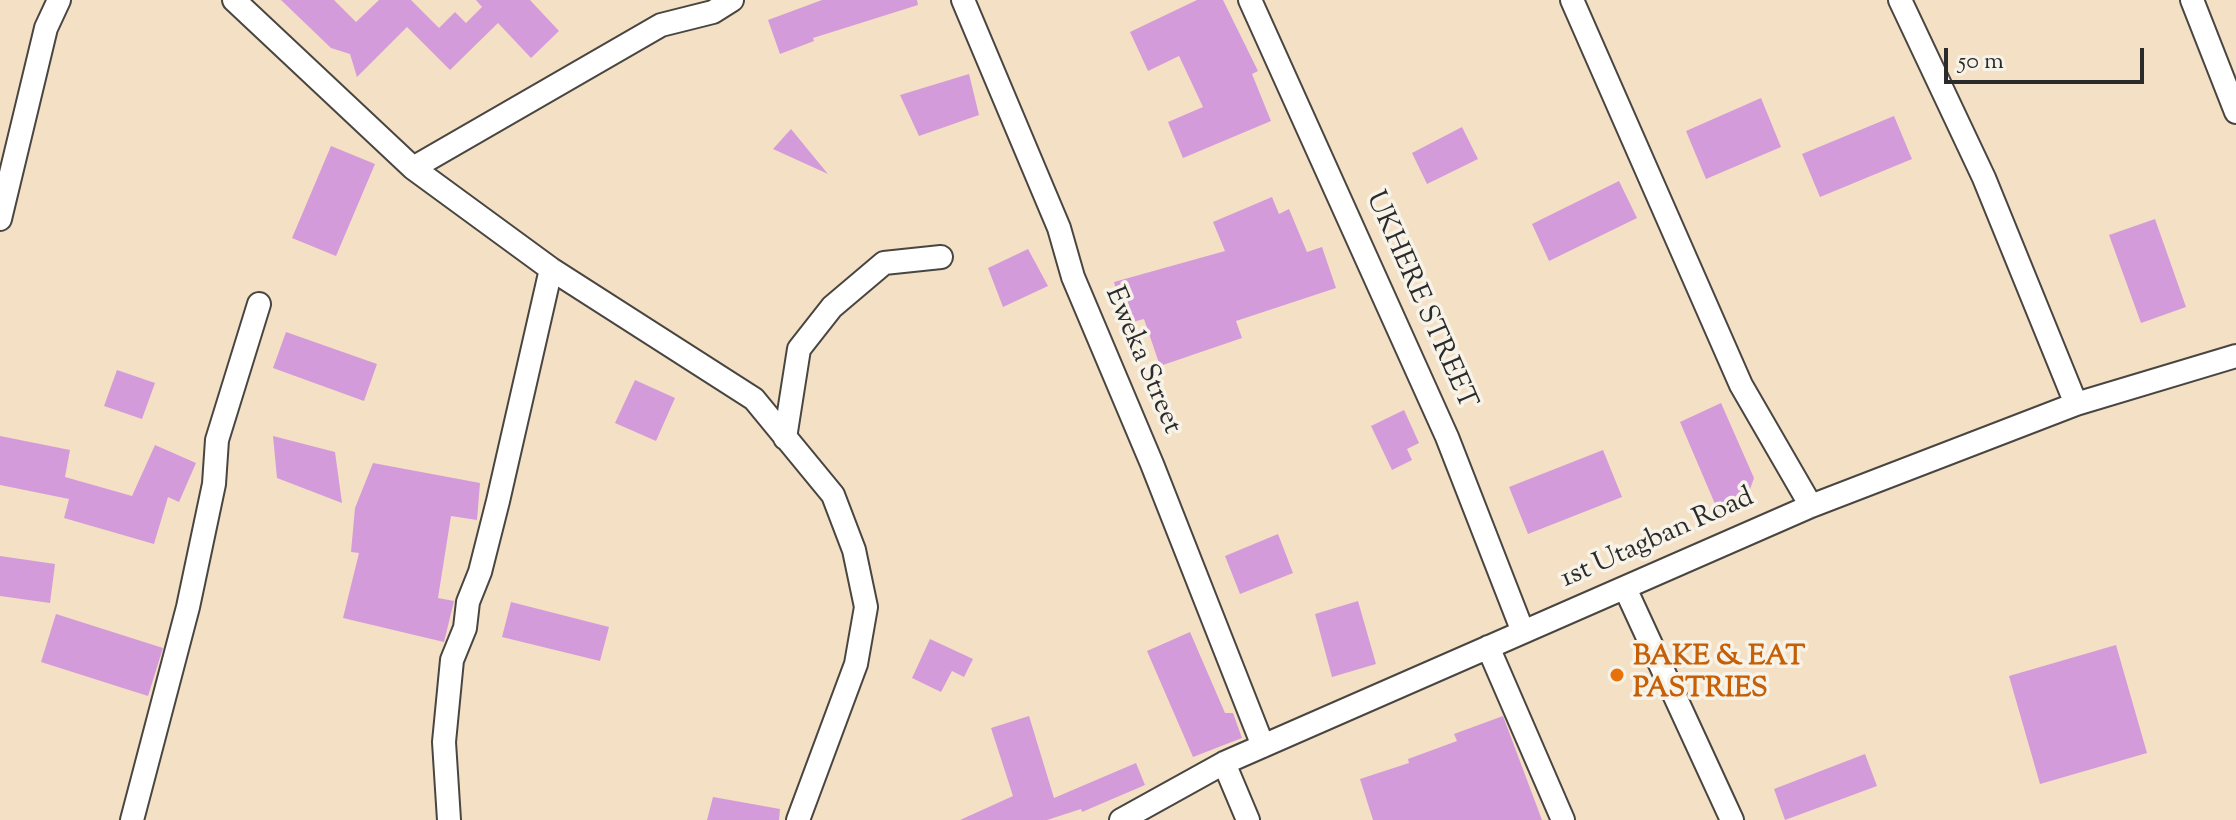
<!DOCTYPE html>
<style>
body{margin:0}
#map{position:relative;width:2236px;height:820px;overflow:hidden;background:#f4e0c4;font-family:"Sorts Mill Goudy",serif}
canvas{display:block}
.scale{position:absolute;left:1944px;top:48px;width:200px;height:36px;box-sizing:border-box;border:4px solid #2b2b2b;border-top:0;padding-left:10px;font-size:24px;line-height:28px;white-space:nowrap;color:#2b2b2b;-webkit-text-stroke:6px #f7f3e8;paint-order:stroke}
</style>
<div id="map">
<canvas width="2236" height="820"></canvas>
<div class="scale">50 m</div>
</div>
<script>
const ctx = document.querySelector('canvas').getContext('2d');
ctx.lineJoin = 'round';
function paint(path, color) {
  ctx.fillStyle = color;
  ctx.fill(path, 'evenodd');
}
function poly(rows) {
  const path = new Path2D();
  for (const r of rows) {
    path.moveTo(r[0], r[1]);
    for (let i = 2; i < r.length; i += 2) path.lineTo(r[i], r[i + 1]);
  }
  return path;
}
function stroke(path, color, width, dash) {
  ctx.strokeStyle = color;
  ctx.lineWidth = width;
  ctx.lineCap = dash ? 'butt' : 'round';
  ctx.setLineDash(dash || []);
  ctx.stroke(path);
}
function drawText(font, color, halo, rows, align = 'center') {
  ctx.font = font + ' "Sorts Mill Goudy",serif';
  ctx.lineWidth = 7;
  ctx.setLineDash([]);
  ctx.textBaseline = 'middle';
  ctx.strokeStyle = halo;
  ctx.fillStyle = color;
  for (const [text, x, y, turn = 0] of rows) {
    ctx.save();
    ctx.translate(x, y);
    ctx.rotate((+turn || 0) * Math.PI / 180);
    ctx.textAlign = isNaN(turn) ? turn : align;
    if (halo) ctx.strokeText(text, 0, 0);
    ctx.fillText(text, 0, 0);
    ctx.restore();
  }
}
const building = poly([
 [281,0,334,0,356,22,379,0,411,0,439,28,455,12,466,23,482,7,476,0,530,0,559,31,531,58,498,23,450,70,407,27,357,77,350,54,331,48],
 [822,0,917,0,918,5,813,38,814,41,780,54,768,20],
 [1197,0,1223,0,1258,71,1252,74,1271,121,1183,158,1168,122,1203,107,1179,56,1148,71,1130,32],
 [969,74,979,115,919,136,900,95],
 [1761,98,1781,147,1706,179,1686,131],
 [1894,116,1912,159,1820,197,1802,154],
 [1462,127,1478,159,1427,184,1412,153],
 [791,129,828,174,773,149],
 [331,146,375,164,336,256,292,238],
 [1619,181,1637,218,1549,261,1532,224],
 [1272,197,1279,214,1289,209,1307,252,1322,247,1336,288,1236,321,1242,338,1160,366,1144,319,1125,324,1114,282,1225,251,1213,222],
 [2155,219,2186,307,2141,323,2109,235],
 [1028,249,1048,286,1003,307,988,268],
 [286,332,377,364,364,401,273,368],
 [117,370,155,383,142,419,104,406],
 [635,380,675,398,656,441,615,423],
 [1721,403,1754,478,1747,498,1718,511,1680,422],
 [1404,410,1419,443,1407,449,1412,460,1392,470,1371,426],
 [0,436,70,450,65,477,132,496,155,445,196,463,179,502,168,497,154,544,64,518,69,499,0,485],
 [273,436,335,452,342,503,277,478],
 [1603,450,1622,497,1528,534,1509,487],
 [373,463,480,483,477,520,451,516,438,598,454,601,444,642,343,618,359,553,351,552,355,508],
 [1278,534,1293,573,1240,594,1225,556],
 [0,556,55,564,50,603,0,596],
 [1358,601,1376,664,1332,677,1315,614],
 [511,602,609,627,600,661,502,637],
 [56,614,163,648,148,696,41,662],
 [1190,632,1225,713,1233,713,1242,738,1193,757,1147,651],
 [930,639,973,659,964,677,952,671,941,692,912,678],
 [2116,645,2147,753,2040,784,2009,676],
 [1029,716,1054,798,1136,763,1145,785,1082,812,1081,809,1047,820,960,820,1013,796,991,728],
 [1503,716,1542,820,1373,820,1360,779,1409,763,1408,759,1457,741,1454,734],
 [1865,754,1877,786,1785,820,1774,789],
 [713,797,780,809,779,820,707,820]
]);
const minor = poly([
 [234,0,413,168,551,269,754,399,833,495,854,550,866,607,856,664,798,820],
 [963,0,1059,228,1073,277,1152,464,1263,746],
 [1250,0,1447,437,1523,632],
 [1572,0,1741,385,1811,506],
 [1900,0,1984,178,2076,404],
 [2192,0,2236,112],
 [413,168,661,25,713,12,732,0],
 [0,219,46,28,59,0],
 [785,438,799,349,832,307,884,263,941,257],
 [1625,588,1732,820],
 [1488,647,1563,820],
 [1224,763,1248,820],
 [132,820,188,607,214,484,217,440,259,304],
 [449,820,444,742,452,660,465,628,468,602,480,572,498,501,551,269],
 [1121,820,1224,763,1811,506,2076,404,2236,356]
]);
const markers = [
 [1617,675,8,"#e8710a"]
];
const streetNames = [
 ["UKHERE STREET",1419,301,66],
 ["Eweka Street",1141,361,67],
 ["1st Utagban Road",1658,540,-24]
];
const foodNames = [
 ["BAKE & EAT",1633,659],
 ["PASTRIES",1633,691]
];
paint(building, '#d49bda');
stroke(minor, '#494642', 26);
stroke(minor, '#fff', 22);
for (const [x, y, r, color] of markers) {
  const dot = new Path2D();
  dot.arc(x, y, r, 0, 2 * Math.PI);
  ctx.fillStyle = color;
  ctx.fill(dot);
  stroke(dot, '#f7f3e8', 3);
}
drawText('28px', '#2b2b2b', '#f7f3e8', streetNames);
drawText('bold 28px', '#c56008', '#f7f3e8', foodNames, 'left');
</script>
